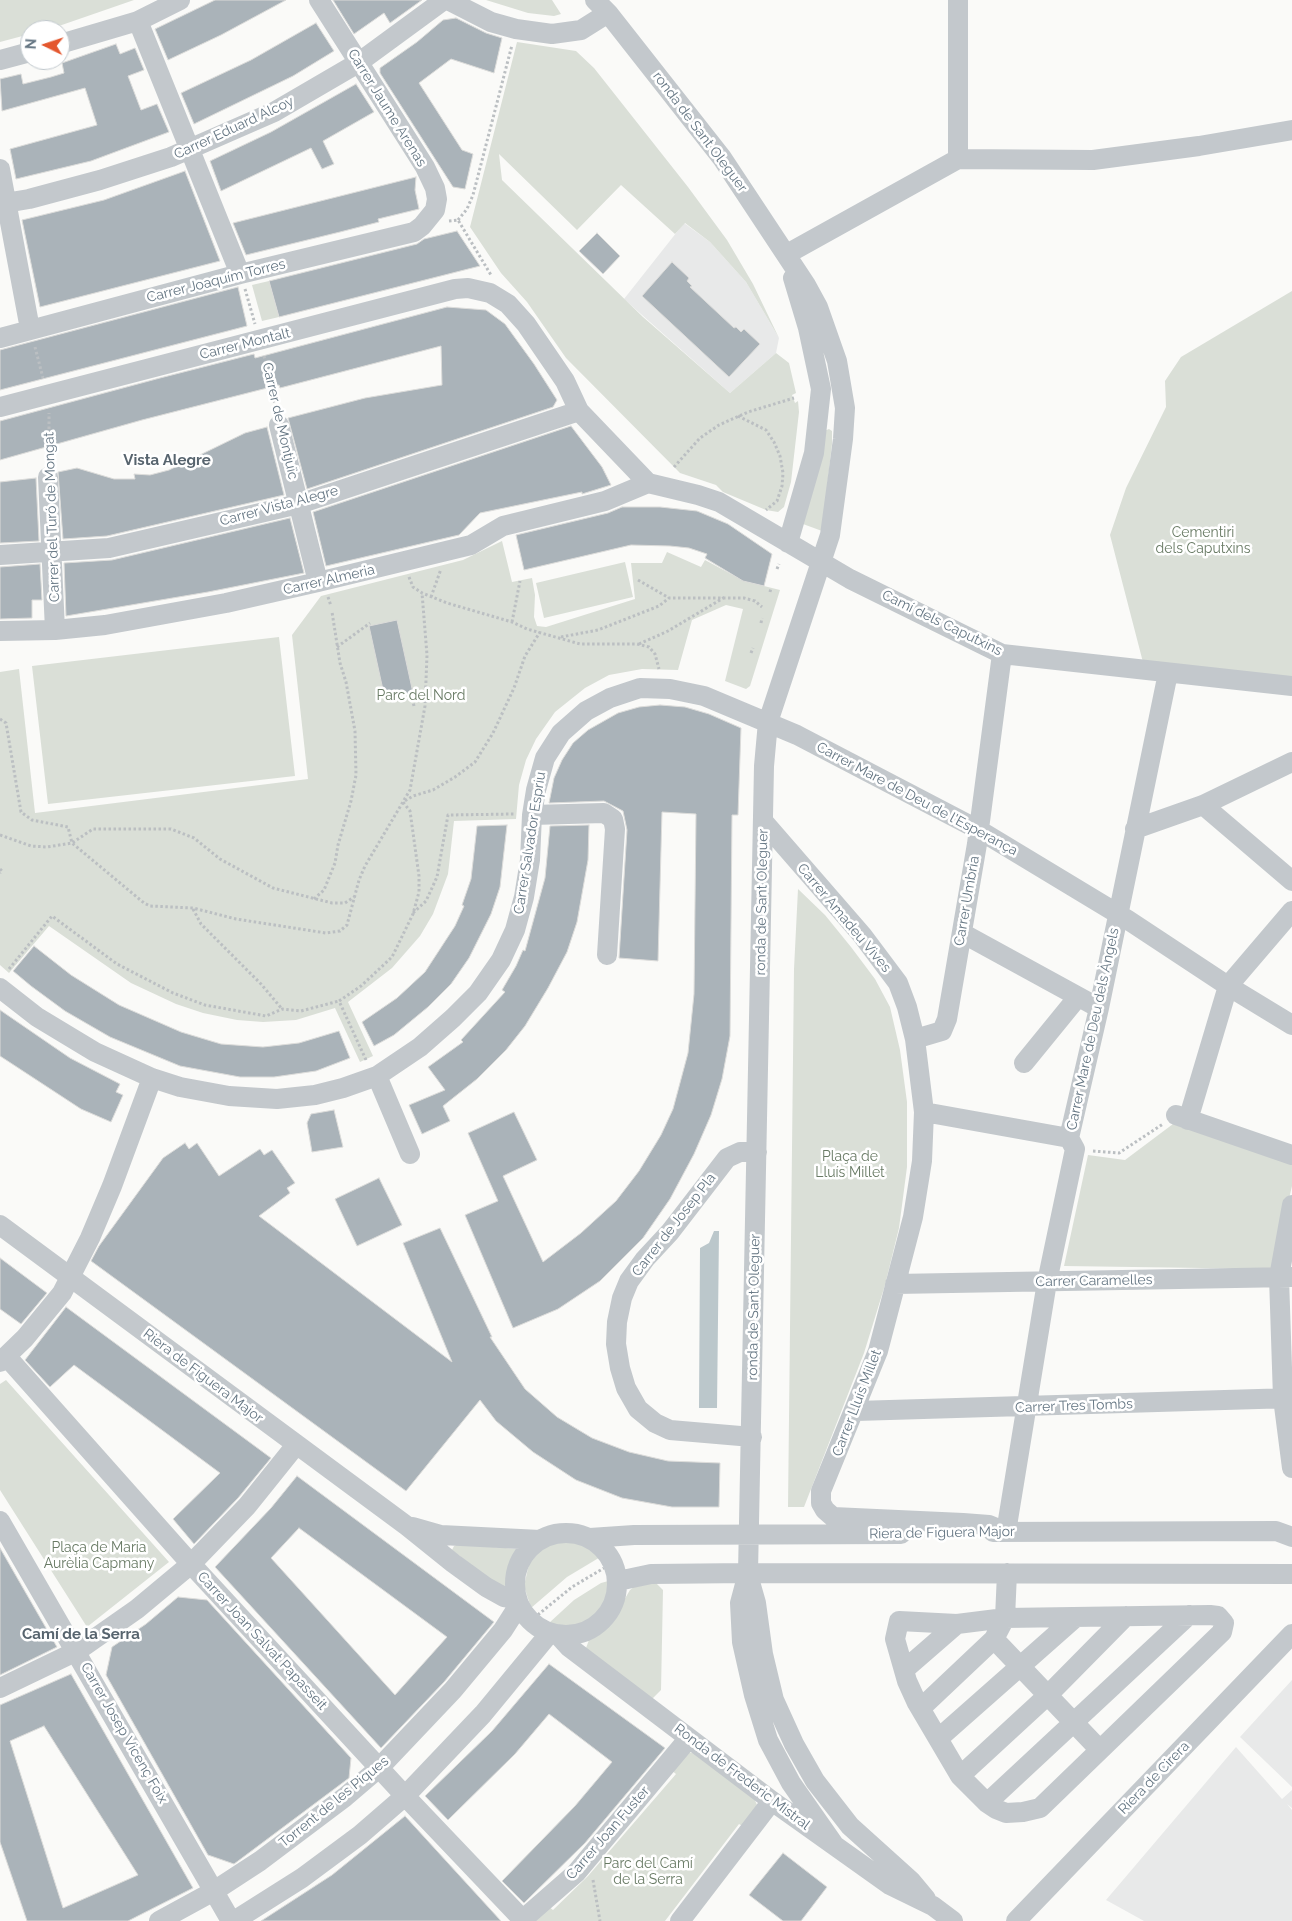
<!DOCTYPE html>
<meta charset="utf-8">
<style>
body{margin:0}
#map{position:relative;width:1292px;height:1921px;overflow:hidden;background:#fafaf8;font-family:Raleway,sans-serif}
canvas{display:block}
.north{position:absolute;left:20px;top:20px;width:50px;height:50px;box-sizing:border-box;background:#fff;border:1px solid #c1c8cd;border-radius:50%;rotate:274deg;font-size:14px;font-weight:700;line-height:20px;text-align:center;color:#657683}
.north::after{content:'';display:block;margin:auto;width:18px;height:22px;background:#e4572e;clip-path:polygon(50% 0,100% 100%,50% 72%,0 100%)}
</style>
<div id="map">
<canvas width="1292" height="1921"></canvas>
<div class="north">N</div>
</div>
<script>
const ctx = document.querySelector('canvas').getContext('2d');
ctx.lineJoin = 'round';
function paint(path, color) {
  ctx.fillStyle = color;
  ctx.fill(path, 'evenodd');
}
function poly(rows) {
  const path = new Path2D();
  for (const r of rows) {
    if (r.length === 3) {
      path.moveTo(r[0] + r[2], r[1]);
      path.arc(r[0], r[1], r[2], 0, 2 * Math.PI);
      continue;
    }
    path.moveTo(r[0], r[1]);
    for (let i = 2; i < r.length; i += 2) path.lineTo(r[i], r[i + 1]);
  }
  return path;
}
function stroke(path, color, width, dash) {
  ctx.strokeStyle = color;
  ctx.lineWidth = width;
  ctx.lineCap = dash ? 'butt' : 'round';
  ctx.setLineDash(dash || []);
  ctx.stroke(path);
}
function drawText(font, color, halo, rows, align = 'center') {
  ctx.font = font + ' Raleway,sans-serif';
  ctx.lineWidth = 5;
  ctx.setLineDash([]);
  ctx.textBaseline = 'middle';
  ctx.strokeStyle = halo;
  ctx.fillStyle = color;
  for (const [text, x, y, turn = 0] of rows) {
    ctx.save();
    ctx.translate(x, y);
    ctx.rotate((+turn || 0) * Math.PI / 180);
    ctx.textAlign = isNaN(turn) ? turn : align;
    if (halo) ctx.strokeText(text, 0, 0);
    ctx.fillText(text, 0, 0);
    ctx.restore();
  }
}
const built = poly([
 [684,223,710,242,746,282,779,338,776,353,730,393,624,299],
 [1292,1680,1292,1787,1240,1737],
 [1236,1747,1282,1799,1292,1790,1292,1808,1287,1804,1292,1810,1292,1921,1144,1921,1106,1900]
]);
const green = poly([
 [0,0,134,0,56,27,30,30,30,34,0,42],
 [486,0,552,0,561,14,554,16,528,13],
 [517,42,576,51,594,68,688,187,727,240,753,284,779,338,746,282,710,242,685,223,675,234,621,185,577,230,499,154,502,180,643,317,730,393,776,353,789,363,796,393,792,395,795,403,798,401,799,412,791,482,784,507,778,512,766,510,723,492,716,485,680,473,566,358,527,302,501,273,470,227],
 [269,281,279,317,262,321,252,285],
 [1292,291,1292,685,1145,670,1110,535,1126,488,1166,407,1165,381,1181,357],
 [829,429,832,431,832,444,822,531,803,524,824,431],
 [502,541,512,582,532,578,535,595,534,617,537,626,546,627,635,599,631,563,662,563,667,552,701,567,705,560,744,581,780,590,750,686,746,689,725,681,743,609,726,605,692,620,678,670,642,669,609,675,585,688,555,712,536,739,526,760,519,785,516,819,454,821,448,874,433,914,420,936,392,968,348,1002,373,1056,360,1062,335,1008,296,1020,263,1022,237,1020,203,1013,176,1004,131,983,49,926,9,973,0,965,0,672,19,669,35,813,308,779,292,635,321,596,463,560],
 [625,562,633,597,544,618,536,583],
 [279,637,295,776,48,804,32,666],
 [798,889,825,915,851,947,875,979,890,1007,900,1050,907,1102,907,1167,899,1228,885,1285,864,1353,804,1507,788,1507,794,969],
 [1173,1124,1292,1163,1292,1186,1272,1269,1064,1266,1088,1155,1125,1160],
 [6,1380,169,1562,87,1627,0,1490,0,1384],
 [565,1539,587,1544,602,1556,567,1577,531,1608,524,1586,529,1564,544,1546],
 [459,1544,517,1549,517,1554,511,1567,505,1587,501,1588,452,1550,454,1546],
 [652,1579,663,1590,661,1690,650,1701,586,1648,589,1640,613,1619,630,1590,639,1583],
 [612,1580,607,1602,592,1620,571,1627,549,1623,574,1600,601,1583],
 [688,1752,697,1754,754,1798,757,1805,744,1827,739,1824,665,1921,534,1921,549,1907,553,1910,588,1876,676,1774,671,1770]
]);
const water = poly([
 [714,1231,719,1231,717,1408,699,1408,700,1248,709,1243]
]);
const building = poly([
 [215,0,286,0,221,35,168,60,155,29,215,0],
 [333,0,422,0,390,23,384,13,354,34,333,0],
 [456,18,486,33,502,38,494,73,451,59,419,83,462,150,473,154,465,189,453,187,380,73,380,68,417,42,443,20,456,18],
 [316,23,334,51,293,76,194,124,181,93,251,60,316,23],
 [116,44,120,54,135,48,144,70,128,76,141,110,157,104,169,132,91,161,16,179,10,149,97,125,85,88,2,111,0,79,21,74,23,84,51,77,64,73,62,63,116,44],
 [356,84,374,112,323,141,334,164,322,169,311,148,221,191,210,161,271,132,356,84],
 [185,171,220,261,40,307,22,220,104,200,185,171],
 [416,177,415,190,419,209,378,219,379,222,340,232,246,255,233,223,416,177],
 [457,231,480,266,279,317,269,281,417,244,424,239,457,231],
 [597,233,620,256,603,274,579,251,597,233],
 [672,262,689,278,687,281,692,286,690,287,734,328,736,327,741,332,744,329,760,344,729,377,642,296,672,262],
 [238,287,247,326,0,390,0,350,238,287],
 [447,307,486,310,505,324,534,364,557,400,553,407,307,489,288,418,365,398,442,385,441,346,280,388,279,385,142,420,0,460,0,421,160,378,254,354,255,358,447,307],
 [571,426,602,467,611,485,582,494,582,492,480,513,459,535,326,566,313,512,571,426],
 [267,427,284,495,107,536,63,539,58,472,77,468,114,479,135,479,134,474,150,475,169,470,245,433,267,427],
 [36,478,39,541,0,543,0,482,36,478],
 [622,507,660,507,697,511,728,524,772,554,764,586,743,581,705,558,707,554,689,548,670,546,631,545,524,570,516,535,608,513,622,507],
 [290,518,304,573,208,592,66,616,64,563,112,560,290,518],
 [40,564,42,600,32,600,32,618,0,619,0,567,40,564],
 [397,620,413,693,385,699,369,626,397,620],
 [660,705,685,707,709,714,741,728,738,815,732,815,730,1036,722,1079,711,1115,694,1154,670,1199,643,1238,600,1281,558,1309,513,1328,465,1215,498,1201,468,1133,514,1112,537,1160,503,1176,543,1262,581,1233,616,1201,639,1171,661,1135,673,1109,688,1053,694,994,696,814,662,812,658,961,619,958,627,830,623,811,604,801,549,803,554,778,562,760,573,743,588,730,618,713,639,707,660,705],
 [507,825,500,887,491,914,469,958,451,984,428,1007,394,1035,374,1046,362,1022,397,998,425,972,455,926,464,906,462,905,471,879,477,826,507,825],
 [589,825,588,860,577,922,567,952,548,988,525,1026,506,1050,477,1079,443,1106,450,1121,422,1134,409,1105,445,1090,428,1067,463,1042,461,1040,505,992,502,990,516,966,523,950,525,951,545,878,550,826,589,825],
 [34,946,71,975,119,1005,181,1032,221,1044,263,1047,299,1043,339,1031,350,1058,316,1071,274,1077,240,1077,180,1066,110,1037,65,1011,31,986,13,971,34,946],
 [0,1010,70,1058,120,1084,116,1092,123,1095,111,1122,81,1109,0,1056,0,1010],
 [334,1110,343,1147,312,1152,307,1123,311,1114,334,1110],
 [185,1143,189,1149,197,1143,219,1176,260,1149,264,1155,272,1150,295,1183,287,1188,290,1193,259,1216,452,1362,403,1243,440,1228,492,1337,490,1337,525,1389,557,1417,592,1438,629,1452,668,1461,720,1463,719,1507,672,1507,622,1498,576,1480,533,1452,496,1421,480,1400,406,1491,91,1261,99,1246,163,1158,185,1143],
 [379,1178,402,1225,357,1246,335,1199,379,1178],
 [0,1258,47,1293,21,1324,0,1309,0,1258],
 [66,1307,271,1458,238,1498,194,1544,173,1519,220,1473,74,1365,50,1387,25,1360,66,1307],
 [297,1476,494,1622,444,1682,381,1748,215,1567,271,1508,297,1476],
 [299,1528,447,1637,395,1695,271,1558,299,1528],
 [0,1548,57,1647,0,1675,0,1548],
 [178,1597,207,1600,351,1758,349,1778,234,1864,208,1855,106,1675,112,1647,146,1624,178,1597],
 [549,1664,665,1748,585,1843,524,1903,502,1881,575,1806,612,1762,549,1714,515,1754,448,1820,425,1796,492,1731,549,1664],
 [71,1674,193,1888,128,1921,27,1921,0,1842,0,1705,71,1674],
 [44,1726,138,1875,63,1908,10,1741,44,1726],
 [405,1816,501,1921,261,1921,332,1875,405,1816],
 [783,1853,827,1887,801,1921,783,1921,749,1895,783,1853]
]);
const path = poly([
 [458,220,467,209,473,195,512,45],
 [449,221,458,220,491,275],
 [245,289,255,324],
 [35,347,43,378],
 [264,356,276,409],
 [738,416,766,430,774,442,780,456,783,473,782,486,777,501,766,510],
 [49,459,49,413],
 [674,467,700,438,719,425,748,412,794,398],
 [777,569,779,564],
 [409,577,413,587,422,593,447,603,512,622,527,629,580,644,637,644,649,647,655,654,659,669],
 [638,580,669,598],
 [770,592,771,588],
 [328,597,331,606],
 [431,597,441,569],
 [512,622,520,581],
 [761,623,762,618],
 [561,637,598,630,659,606,669,598,744,598,755,601,762,607],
 [639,644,668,631,725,597],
 [337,647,370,623],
 [751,653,753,648],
 [411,694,414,706],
 [0,719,6,723,21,812,32,820,68,827,72,843,144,903,150,906,193,908,236,919,326,933,340,931,347,925,359,880,365,866,410,790,425,706,427,655,422,593],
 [0,835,31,846,47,847,72,843,93,829,171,829,194,838,220,859,273,888,332,903,345,903,354,897],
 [0,869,2,871,0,873],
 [314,899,324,890,335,863,338,845,351,801,356,775,355,731,346,682,340,663,332,612],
 [193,909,201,924,261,984,282,1009],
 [413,913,426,901,437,877,448,815,514,814],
 [9,969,52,916,117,964,173,993,205,1005,266,1016,282,1009,301,1011,339,1001],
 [366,1060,339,1001,361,986,392,957,413,914,419,892,419,876,410,811,403,802,413,796,433,790,455,777,475,762,493,733,514,688,525,656,540,632],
 [1093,1151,1119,1153,1163,1124],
 [534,1618,572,1587,604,1568],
 [593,1880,600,1921]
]);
const minor = poly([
 [448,0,491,22,516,29,552,34,581,30,608,13],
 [595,0,608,13,722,158,806,285,818,307,837,361,845,408,843,439,830,535,768,722,764,766,748,1573,740,1603,742,1642,754,1695,768,1740,791,1783,835,1846],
 [138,21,240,274],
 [60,44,138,21,180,0],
 [0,60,30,52],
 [958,159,958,0],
 [0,169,30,329],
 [0,204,29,199,100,180,171,157,274,112,358,63,444,0],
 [787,254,958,159,1093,160,1199,146,1292,130],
 [0,338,240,274,414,232,422,226,435,210,437,199,435,188,425,167,319,0],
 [0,407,455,289,468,288,490,293,508,304,526,324,565,381,579,411,648,483],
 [279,425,318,582],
 [48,477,55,630],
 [648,483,698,495,719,502,850,579,1002,654,1292,686],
 [788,543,814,453,821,389,808,328,793,278],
 [0,555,109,548,299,504,579,411],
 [0,631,55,630,105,625,226,603,318,582,471,545,503,526,605,501,648,483],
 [1203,805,1292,881],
 [532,815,604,813,613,819,615,829,607,955],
 [763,821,862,935,898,983,907,1007,915,1039,924,1112,922,1161,913,1217,878,1351,821,1491,821,1503,825,1510,833,1517,963,1523,989,1525,1006,1532,1047,1282,1075,1149,1069,1138,1099,1008,1168,673],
 [1135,829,1203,805,1292,762],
 [962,933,1099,1008],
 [0,988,37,1017,95,1052,152,1078,180,1087,229,1096,277,1099,315,1095,343,1088,377,1076,420,1047,453,1018,478,993,501,960,515,930,524,897,530,860,532,815,536,790,545,758,561,733,586,711,610,698,640,688,670,689,704,696,797,735,979,830,1128,920,1228,986,1292,1025],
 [915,1039,942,1031,947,1019,977,844,1002,654],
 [1024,1063,1077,998],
 [377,1076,410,1154],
 [924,1112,1069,1138],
 [1176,1115,1292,1155],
 [1188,1120,1228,986,1292,911],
 [1292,1205,1279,1277,1283,1398,1292,1468],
 [0,1225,407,1526,453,1563,486,1587,504,1597,517,1599],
 [895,1284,1292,1277],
 [7,1357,191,1564,405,1796,523,1920],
 [0,1362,25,1338,62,1293,90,1238,112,1186,152,1078],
 [856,1411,1292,1398],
 [752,1437,670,1430,655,1423,638,1409,626,1388,620,1368,616,1344,617,1322,622,1298,629,1281,645,1259,670,1232,727,1158,740,1152,757,1152],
 [0,1521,231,1921],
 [413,1527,441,1535,540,1540],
 [993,1532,1276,1531,1292,1537],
 [566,1584,51],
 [590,1538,634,1535,901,1534],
 [1007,1573,1005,1618,994,1639,1099,1749],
 [748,1575,756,1603,763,1654,774,1700,794,1744,815,1781,850,1826,911,1881,926,1899],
 [618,1581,651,1574,748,1573,1292,1574],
 [1210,1615,1218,1616,1224,1623,1222,1632,1040,1808,1023,1812,1006,1813,996,1809,987,1803,960,1776,917,1703,907,1681,895,1639,899,1621,957,1624,1005,1618,1210,1615],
 [559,1636,569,1647,772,1801,890,1885,933,1906,953,1921],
 [904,1670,957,1624],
 [0,1688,77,1651,137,1609,191,1564,247,1506,296,1445],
 [921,1708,994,1639],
 [939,1738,1076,1617],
 [960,1776,1048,1695,1126,1616],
 [987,1803,1189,1615],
 [159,1921,214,1891,260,1861,345,1797,379,1768,453,1690,503,1630,519,1605],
 [234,1921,302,1878,360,1835,405,1796,483,1714,549,1634],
 [521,1921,576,1873,689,1738],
 [680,1921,772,1801],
 [1016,1921,1292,1634]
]);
const streetNames = [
 ["Carrer Jaume Arenas",387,108,58],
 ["Carrer Eduard Alcoy",234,128,-25],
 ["ronda de Sant Oleguer",700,132,53],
 ["Carrer Joaquím Torres",216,281,-14],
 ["Carrer Montalt",245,344,-14],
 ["Carrer de Montjuïc",280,421,77],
 ["Carrer Vista Alegre",279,506,-15],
 ["Carrer del Turó de Mongat",52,517,-92],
 ["Carrer Almeria",329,580,-13],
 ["Camí dels Caputxins",942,623,26],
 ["Carrer Mare de Deu de l'Esperança",917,799,28],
 ["Carrer Salvador Espriu",530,843,-81],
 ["Carrer Umbria",967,901,-80],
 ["ronda de Sant Oleguer",762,902,-89],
 ["Carrer Amadeu Vives",844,918,50],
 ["Carrer Mare de Deu dels Àngels",1093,1029,-78],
 ["Carrer de Josep Pla",674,1225,-52],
 ["Carrer Caramelles",1094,1281,-1],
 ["ronda de Sant Oleguer",754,1307,-89],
 ["Riera de Figuera Major",203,1376,37],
 ["Carrer Lluís Millet",857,1403,-69],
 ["Carrer Tres Tombs",1074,1406,-2],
 ["Riera de Figuera Major",942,1533,-1],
 ["Carrer Joan Salvat Papasseit",262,1641,47],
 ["Carrer Josep Vicenç Foix",124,1733,60],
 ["Ronda de Frederic Mistral",742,1777,37],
 ["Riera de Cirera",1154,1778,-46],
 ["Torrent de les Piques",334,1802,-39],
 ["Carrer Joan Fuster",608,1833,-49]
];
const parkNames = [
 ["Cementiri",1203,533],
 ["dels Caputxins",1203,549],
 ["Parc del Nord",421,696],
 ["Plaça de",850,1157],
 ["Lluís Millet",850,1173],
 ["Plaça de Maria",99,1548],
 ["Aurèlia Capmany",99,1564],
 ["Parc del Camí",648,1864],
 ["de la Serra",648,1880]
];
const neighbourhoodNames = [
 ["Vista Alegre",167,460],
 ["Camí de la Serra",81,1634]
];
paint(built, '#e8e9e9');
paint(green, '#dadfd7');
paint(water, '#bbc7cb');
paint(building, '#aab3b9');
stroke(building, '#dcdcda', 1);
stroke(path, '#bbbfc2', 3, [2.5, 2.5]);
stroke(minor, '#c3c8cc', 20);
drawText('14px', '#657683', '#fff', streetNames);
drawText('14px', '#687a64', '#fff', parkNames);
drawText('bold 15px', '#57646e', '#fff', neighbourhoodNames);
</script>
